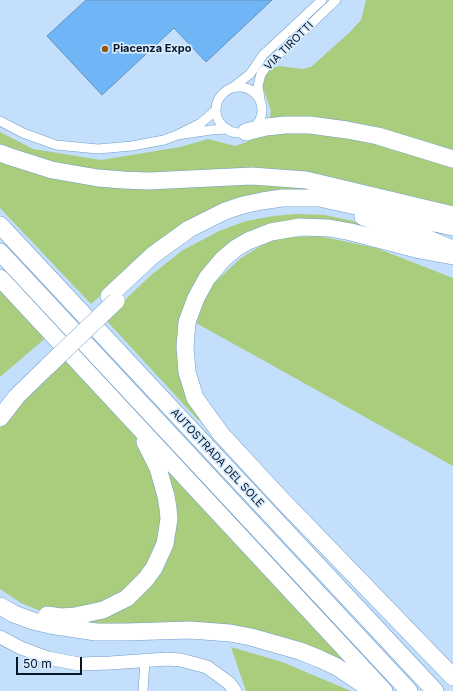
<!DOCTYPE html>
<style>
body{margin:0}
#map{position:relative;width:453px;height:691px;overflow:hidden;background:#c3dffb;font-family:Inter,sans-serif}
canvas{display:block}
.scale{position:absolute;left:16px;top:657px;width:66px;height:18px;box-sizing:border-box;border:2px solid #061828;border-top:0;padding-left:5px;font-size:12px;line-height:14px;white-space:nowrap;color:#061828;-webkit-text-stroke:3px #d8ebfe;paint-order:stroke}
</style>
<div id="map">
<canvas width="453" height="691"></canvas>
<div class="scale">50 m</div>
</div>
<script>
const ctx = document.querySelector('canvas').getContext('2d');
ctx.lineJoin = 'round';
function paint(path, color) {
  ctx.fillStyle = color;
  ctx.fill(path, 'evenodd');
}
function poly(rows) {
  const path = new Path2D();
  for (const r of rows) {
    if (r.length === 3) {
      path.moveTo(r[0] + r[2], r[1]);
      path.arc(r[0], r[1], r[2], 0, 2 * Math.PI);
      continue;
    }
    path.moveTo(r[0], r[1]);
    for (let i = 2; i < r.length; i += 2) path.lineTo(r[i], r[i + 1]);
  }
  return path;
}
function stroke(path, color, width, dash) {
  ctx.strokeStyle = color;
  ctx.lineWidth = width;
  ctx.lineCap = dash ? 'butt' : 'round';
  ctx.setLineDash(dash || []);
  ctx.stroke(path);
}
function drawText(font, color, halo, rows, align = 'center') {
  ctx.font = font + ' Inter,sans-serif';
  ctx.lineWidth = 3.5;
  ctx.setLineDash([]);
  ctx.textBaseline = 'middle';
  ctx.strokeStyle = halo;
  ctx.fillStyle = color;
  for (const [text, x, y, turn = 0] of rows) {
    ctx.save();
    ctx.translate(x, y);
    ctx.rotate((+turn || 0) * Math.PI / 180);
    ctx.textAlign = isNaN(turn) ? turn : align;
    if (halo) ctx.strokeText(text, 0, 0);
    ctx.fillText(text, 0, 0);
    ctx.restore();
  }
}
const green = poly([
 [366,0,453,0,453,155,269,121,271,111,263,88,263,82,267,73,272,68,279,66,302,69,311,67,350,32,361,20],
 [0,132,33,149,101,160,180,147,208,139,235,146,252,140,258,136,269,132,340,134,453,163,453,210,367,186,131,177,58,167,0,149],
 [0,158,12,162,227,184,267,184,309,189,412,212,264,197,127,272,91,304,0,208],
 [296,214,325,215,353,221,386,235,258,232,186,314,200,418,199,421,105,319,151,275,183,250,219,231,246,221,273,216],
 [319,236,376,248,453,278,453,466,196,323,201,306,214,283,241,258,274,238],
 [0,282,48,336,0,377],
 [67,356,129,426,144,448,164,506,157,553,123,597,57,613,38,610,21,603,0,589,0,426],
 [159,461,359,672,302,647,124,630,65,621,105,615,165,555],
 [231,647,282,662,351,691,246,691]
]);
const building = poly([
 [86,0,272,0,206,62,174,28,102,95,47,36,86,0]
]);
const street = poly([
 [239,110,23],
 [232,88,250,74,263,55,322,0],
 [260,99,258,86,261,74,267,66,336,0],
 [216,110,201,123,177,135,211,130,228,129],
 [0,121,23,133,56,145,98,149,132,146,164,140,177,135],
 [143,691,145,661]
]);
const secondary = poly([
 [0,637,21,648,48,658,79,664,110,663,167,659,181,660,207,667,229,683,235,691]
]);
const highway = poly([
 [246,132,266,127,285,125,310,125,347,130,378,136,453,159],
 [0,153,11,157,52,170,98,178,123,180,149,181,252,176,306,180,453,215],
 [363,217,424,237,453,249],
 [0,225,435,691],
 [0,252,409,691],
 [453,256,420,250,351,232,329,228,300,227,271,232,248,241,236,248,223,259,207,278,196,298,187,322,185,347,187,372,195,398,221,434,281,499,453,677],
 [0,278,384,691],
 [109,296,153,255,189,229,225,211,243,205,262,201,282,198,319,198,453,227],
 [0,418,17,396,48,366],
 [0,606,14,614,33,621,50,625,96,632,126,632,190,630,230,633,251,637,300,651,320,659,337,667,373,691],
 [47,615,61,617,75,616,103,610,127,598,146,579,154,568,165,544,169,519,168,508,166,496,158,468,145,442]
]);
const highwayBridge = poly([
 [48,366,116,301]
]);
const markers = [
 [105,49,4,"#8f590d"]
];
const streetNames = [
 ["VIA TIROTTI",289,46,-45],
 ["AUTOSTRADA DEL SOLE",217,458,47]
];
const poiNames = [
 ["Piacenza Expo",113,49]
];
paint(green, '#aacd7d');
paint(building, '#70b6f6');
stroke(building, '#6390bb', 1);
stroke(street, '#6f9dc9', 10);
stroke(secondary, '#6f9dc9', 14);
stroke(highway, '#6f9dc9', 18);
stroke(street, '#fff', 9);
stroke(secondary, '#fff', 13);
stroke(highway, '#fff', 17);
stroke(highwayBridge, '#6f9dc9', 18, []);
stroke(highwayBridge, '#fff', 17);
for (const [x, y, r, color] of markers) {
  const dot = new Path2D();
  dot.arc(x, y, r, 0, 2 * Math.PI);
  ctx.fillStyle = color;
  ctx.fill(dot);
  stroke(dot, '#d8ebfe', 1.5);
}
drawText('11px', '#061828', '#d8ebfe', streetNames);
drawText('bold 11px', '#061828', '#d8ebfe', poiNames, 'left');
</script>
